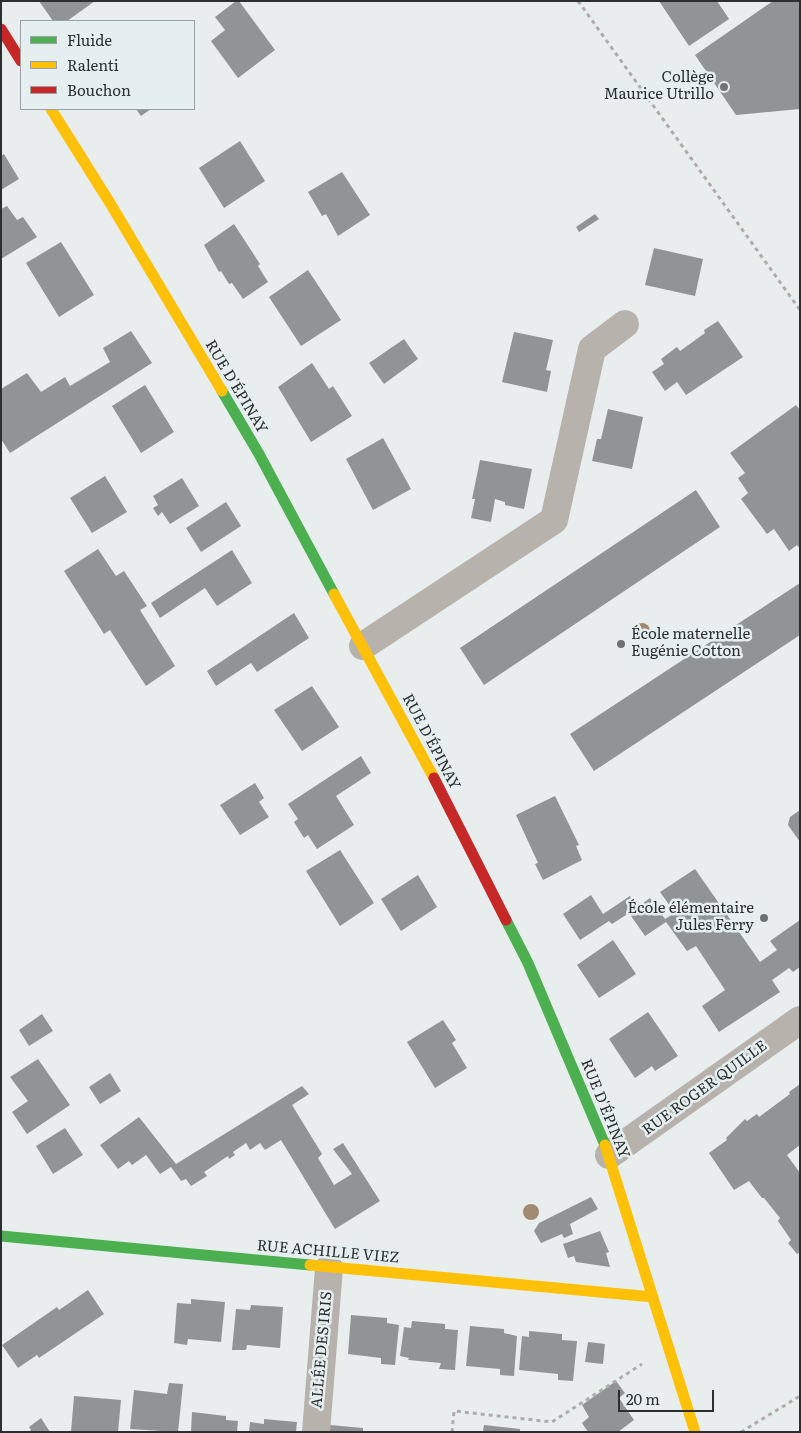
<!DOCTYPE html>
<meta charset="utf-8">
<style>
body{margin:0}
#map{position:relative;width:801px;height:1433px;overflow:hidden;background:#e8edee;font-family:Literata,serif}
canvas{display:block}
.frame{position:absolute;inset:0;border:2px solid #2c2f30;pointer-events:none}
.legend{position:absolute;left:20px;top:20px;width:175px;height:90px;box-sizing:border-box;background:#e6eff0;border:1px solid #9ca2a3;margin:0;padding:6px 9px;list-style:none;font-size:15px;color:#2c2f30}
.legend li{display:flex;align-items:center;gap:10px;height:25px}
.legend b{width:25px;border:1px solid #9ca2a3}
.scale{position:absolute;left:618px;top:1390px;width:96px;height:22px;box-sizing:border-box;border:2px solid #2c2f30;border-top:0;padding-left:6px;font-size:15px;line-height:18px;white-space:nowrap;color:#2c2f30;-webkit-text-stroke:4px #e6eff0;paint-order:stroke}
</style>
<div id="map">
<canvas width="801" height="1433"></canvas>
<div class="frame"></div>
<ul class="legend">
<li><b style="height:6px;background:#4caf50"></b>Fluide</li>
<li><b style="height:6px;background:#ffc107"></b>Ralenti</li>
<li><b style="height:6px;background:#c62828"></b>Bouchon</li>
</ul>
<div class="scale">20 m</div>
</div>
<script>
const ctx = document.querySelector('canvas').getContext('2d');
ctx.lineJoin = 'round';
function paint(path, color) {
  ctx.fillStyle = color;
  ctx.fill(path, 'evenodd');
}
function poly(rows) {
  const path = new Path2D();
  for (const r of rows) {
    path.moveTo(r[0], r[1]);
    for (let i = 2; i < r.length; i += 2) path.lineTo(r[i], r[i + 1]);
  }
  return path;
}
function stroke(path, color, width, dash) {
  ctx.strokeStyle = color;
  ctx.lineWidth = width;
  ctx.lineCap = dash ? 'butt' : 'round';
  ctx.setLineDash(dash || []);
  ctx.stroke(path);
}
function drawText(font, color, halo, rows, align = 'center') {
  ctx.font = font + ' Literata,serif';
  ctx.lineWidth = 5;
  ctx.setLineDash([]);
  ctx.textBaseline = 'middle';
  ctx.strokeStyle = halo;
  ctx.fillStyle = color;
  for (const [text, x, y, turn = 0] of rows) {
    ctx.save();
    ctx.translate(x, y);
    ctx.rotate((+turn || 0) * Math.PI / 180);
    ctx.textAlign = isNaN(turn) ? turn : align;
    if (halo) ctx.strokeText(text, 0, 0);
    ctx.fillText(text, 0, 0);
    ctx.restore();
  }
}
const building = poly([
 [39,1,95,1,67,21,53,21],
 [236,1,239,1,275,50,238,78,211,41,225,30,215,17],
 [659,1,717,1,729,19,689,46],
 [773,1,800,1,800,109,736,115,695,55],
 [136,109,151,109,141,116],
 [240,141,265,181,224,208,199,168],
 [4,154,19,179,1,190,1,156],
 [342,172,370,215,338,236,326,214,322,216,308,192],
 [7,206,17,220,23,217,37,237,1,259,1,209],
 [595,214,599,219,579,232,576,227],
 [234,224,260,264,258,266,268,282,243,299,232,283,229,284,221,271,219,272,204,245],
 [61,242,94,295,59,317,26,263],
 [654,248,703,259,695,296,645,285],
 [308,270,341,320,301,346,269,297],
 [718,321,743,357,686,395,677,382,665,391,652,372,664,364,661,359,677,347,680,351,705,333,704,330],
 [131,331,152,363,10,453,1,439,1,389,27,373,41,392,65,377,70,386,110,362,103,348],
 [514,332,553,340,546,370,551,371,547,392,502,382],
 [404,339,418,359,384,384,369,363],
 [312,363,329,389,333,386,352,416,311,442,278,387],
 [145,385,174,432,141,453,112,406],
 [796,405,800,410,800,549,797,545,789,551,774,529,767,534,741,499,748,493,738,478,745,473,730,453],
 [608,409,643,417,632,469,592,461,597,439,601,439],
 [383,438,411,489,373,510,346,459],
 [480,460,532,469,524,509,505,505,505,502,495,499,491,522,471,518,475,499,472,499],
 [105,476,127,512,92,533,70,498],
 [182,478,199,506,170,524,162,512,158,516,153,508,158,505,153,496],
 [696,490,720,527,484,685,460,648],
 [226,502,241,526,201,552,186,528],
 [98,549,116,576,124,571,147,606,140,610,175,666,146,686,110,630,104,634,64,571],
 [232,550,252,583,217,606,205,588,160,618,151,603],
 [800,583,800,635,594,771,570,734],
 [294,613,309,638,257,672,251,663,216,686,207,671],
 [312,686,339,727,302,751,274,710],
 [361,756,371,773,336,796,354,825,317,849,308,835,304,838,294,822,298,819,288,804],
 [255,783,264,798,259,802,269,817,240,835,220,805],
 [555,796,579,845,576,846,582,860,543,880,535,864,538,863,516,815],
 [800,810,800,842,788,825,790,817],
 [340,850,374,903,340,926,306,871],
 [695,869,760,962,777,950,770,941,800,920,800,967,793,972,789,968,772,980,780,992,719,1032,702,1006,725,990,696,946,687,951,666,922,645,936,629,913,612,924,609,921,580,940,563,914,591,895,603,914,630,896,638,907,650,898,665,919,675,913,660,892],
 [418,875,437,907,401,931,381,899],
 [613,940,636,974,599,998,577,965],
 [648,1012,678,1056,655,1071,652,1066,635,1078,609,1039],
 [42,1014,53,1031,29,1046,19,1030],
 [443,1020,456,1040,452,1043,467,1068,435,1088,407,1042],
 [38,1059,70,1105,27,1134,12,1112,28,1101,10,1077],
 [110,1073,121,1091,100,1104,89,1087],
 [800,1084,800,1145,787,1155,800,1173,800,1252,797,1254,788,1243,791,1240,778,1221,780,1218,764,1198,762,1198,749,1181,734,1190,709,1153,727,1140,726,1138,745,1119,747,1121,757,1114,759,1117,790,1094,789,1092],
 [302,1086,309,1094,292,1105,322,1154,318,1158,334,1185,352,1174,333,1149,343,1143,380,1201,335,1229,281,1140,265,1150,260,1143,250,1150,246,1143,233,1152,235,1155,229,1159,228,1156,204,1172,207,1176,191,1186,186,1179,181,1181,171,1167,160,1174,146,1155,132,1165,129,1161,118,1169,100,1145,139,1117,176,1164],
 [65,1128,83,1155,53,1174,36,1146],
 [591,1197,598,1209,570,1224,573,1234,564,1238,562,1234,541,1243,534,1231,539,1223],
 [600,1231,609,1252,606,1253,610,1267,576,1262,574,1256,568,1258,563,1244],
 [88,1290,104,1314,39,1358,37,1355,18,1368,2,1345,57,1307,59,1310],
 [191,1299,225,1302,221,1342,188,1339,187,1345,174,1343,177,1303,191,1304],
 [251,1305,283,1307,280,1348,247,1345,246,1350,232,1350,236,1309,250,1310],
 [351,1315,387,1318,387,1323,399,1325,395,1365,381,1364,381,1358,348,1354],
 [412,1321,445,1324,445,1329,458,1330,455,1370,439,1369,441,1363,408,1360,409,1358,400,1356,404,1327,411,1328],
 [470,1326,504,1329,504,1333,517,1336,514,1376,500,1375,500,1369,466,1366],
 [529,1331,562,1334,562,1340,577,1341,573,1381,558,1380,558,1374,519,1370,522,1336,529,1337],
 [588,1342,605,1344,603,1364,585,1362],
 [616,1381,625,1393,619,1398,634,1420,618,1432,588,1432,582,1423,589,1417,582,1405],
 [169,1383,183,1384,178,1432,130,1429,134,1390,167,1394],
 [74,1396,121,1400,118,1432,71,1432],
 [192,1412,226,1416,226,1420,238,1421,237,1432,191,1432],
 [41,1418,50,1432,29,1432,31,1430,29,1427],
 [264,1419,297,1422,296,1432,249,1432,250,1422,264,1424],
 [330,1425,363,1428,363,1432,329,1432],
 [484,1425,520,1429,520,1432,483,1432]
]);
const path = poly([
 [578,1,800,310],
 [452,1432,454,1411,552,1422,642,1364],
 [741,1432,800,1396]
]);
const street = poly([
 [363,646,554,520,592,349,625,324],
 [609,1155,800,1020],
 [316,1432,329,1268]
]);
const fast = poly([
 [222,391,259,454,334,594],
 [506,920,528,963,605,1145],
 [1,1236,310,1265]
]);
const slow = poly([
 [51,109,110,203,222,391],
 [334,594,434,778],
 [605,1145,695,1432],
 [310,1265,653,1297]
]);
const jam = poly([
 [1,29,21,61],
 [434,778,506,920]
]);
const trees = [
 [642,631],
 [531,1212]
];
const markers = [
 [724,87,5,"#6e7272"],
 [621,644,5,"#6e7272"],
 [764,918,5,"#6e7272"]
];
const poiNames = [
 ["Collège",714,78],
 ["Maurice Utrillo",714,95],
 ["École maternelle",631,635,"left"],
 ["Eugénie Cotton",631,652,"left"],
 ["École élémentaire",754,909],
 ["Jules Ferry",754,926]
];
const streetNames = [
 ["RUE D'ÉPINAY",236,387,59],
 ["RUE D'ÉPINAY",431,742,62],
 ["RUE ROGER QUILLE",705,1088,-36],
 ["RUE D'ÉPINAY",605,1109,68],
 ["RUE ACHILLE VIEZ",328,1252,5],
 ["ALLÉE DES IRIS",322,1350,-85]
];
paint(building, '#919495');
stroke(path, '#b0acaa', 3, [4, 4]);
stroke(street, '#b8b2ad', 28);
stroke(fast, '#4caf50', 11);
stroke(slow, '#ffc107', 11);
stroke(jam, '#c62828', 11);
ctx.fillStyle = '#a28a72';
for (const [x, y] of trees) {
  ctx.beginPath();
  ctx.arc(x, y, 8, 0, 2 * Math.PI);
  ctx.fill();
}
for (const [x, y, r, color] of markers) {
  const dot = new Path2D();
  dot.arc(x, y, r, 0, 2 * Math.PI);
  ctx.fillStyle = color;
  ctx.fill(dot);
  stroke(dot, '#e6eff0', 2);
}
drawText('15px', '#2c2f30', '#e6eff0', poiNames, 'right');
drawText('15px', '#2c2f30', '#e6eff0', streetNames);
</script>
